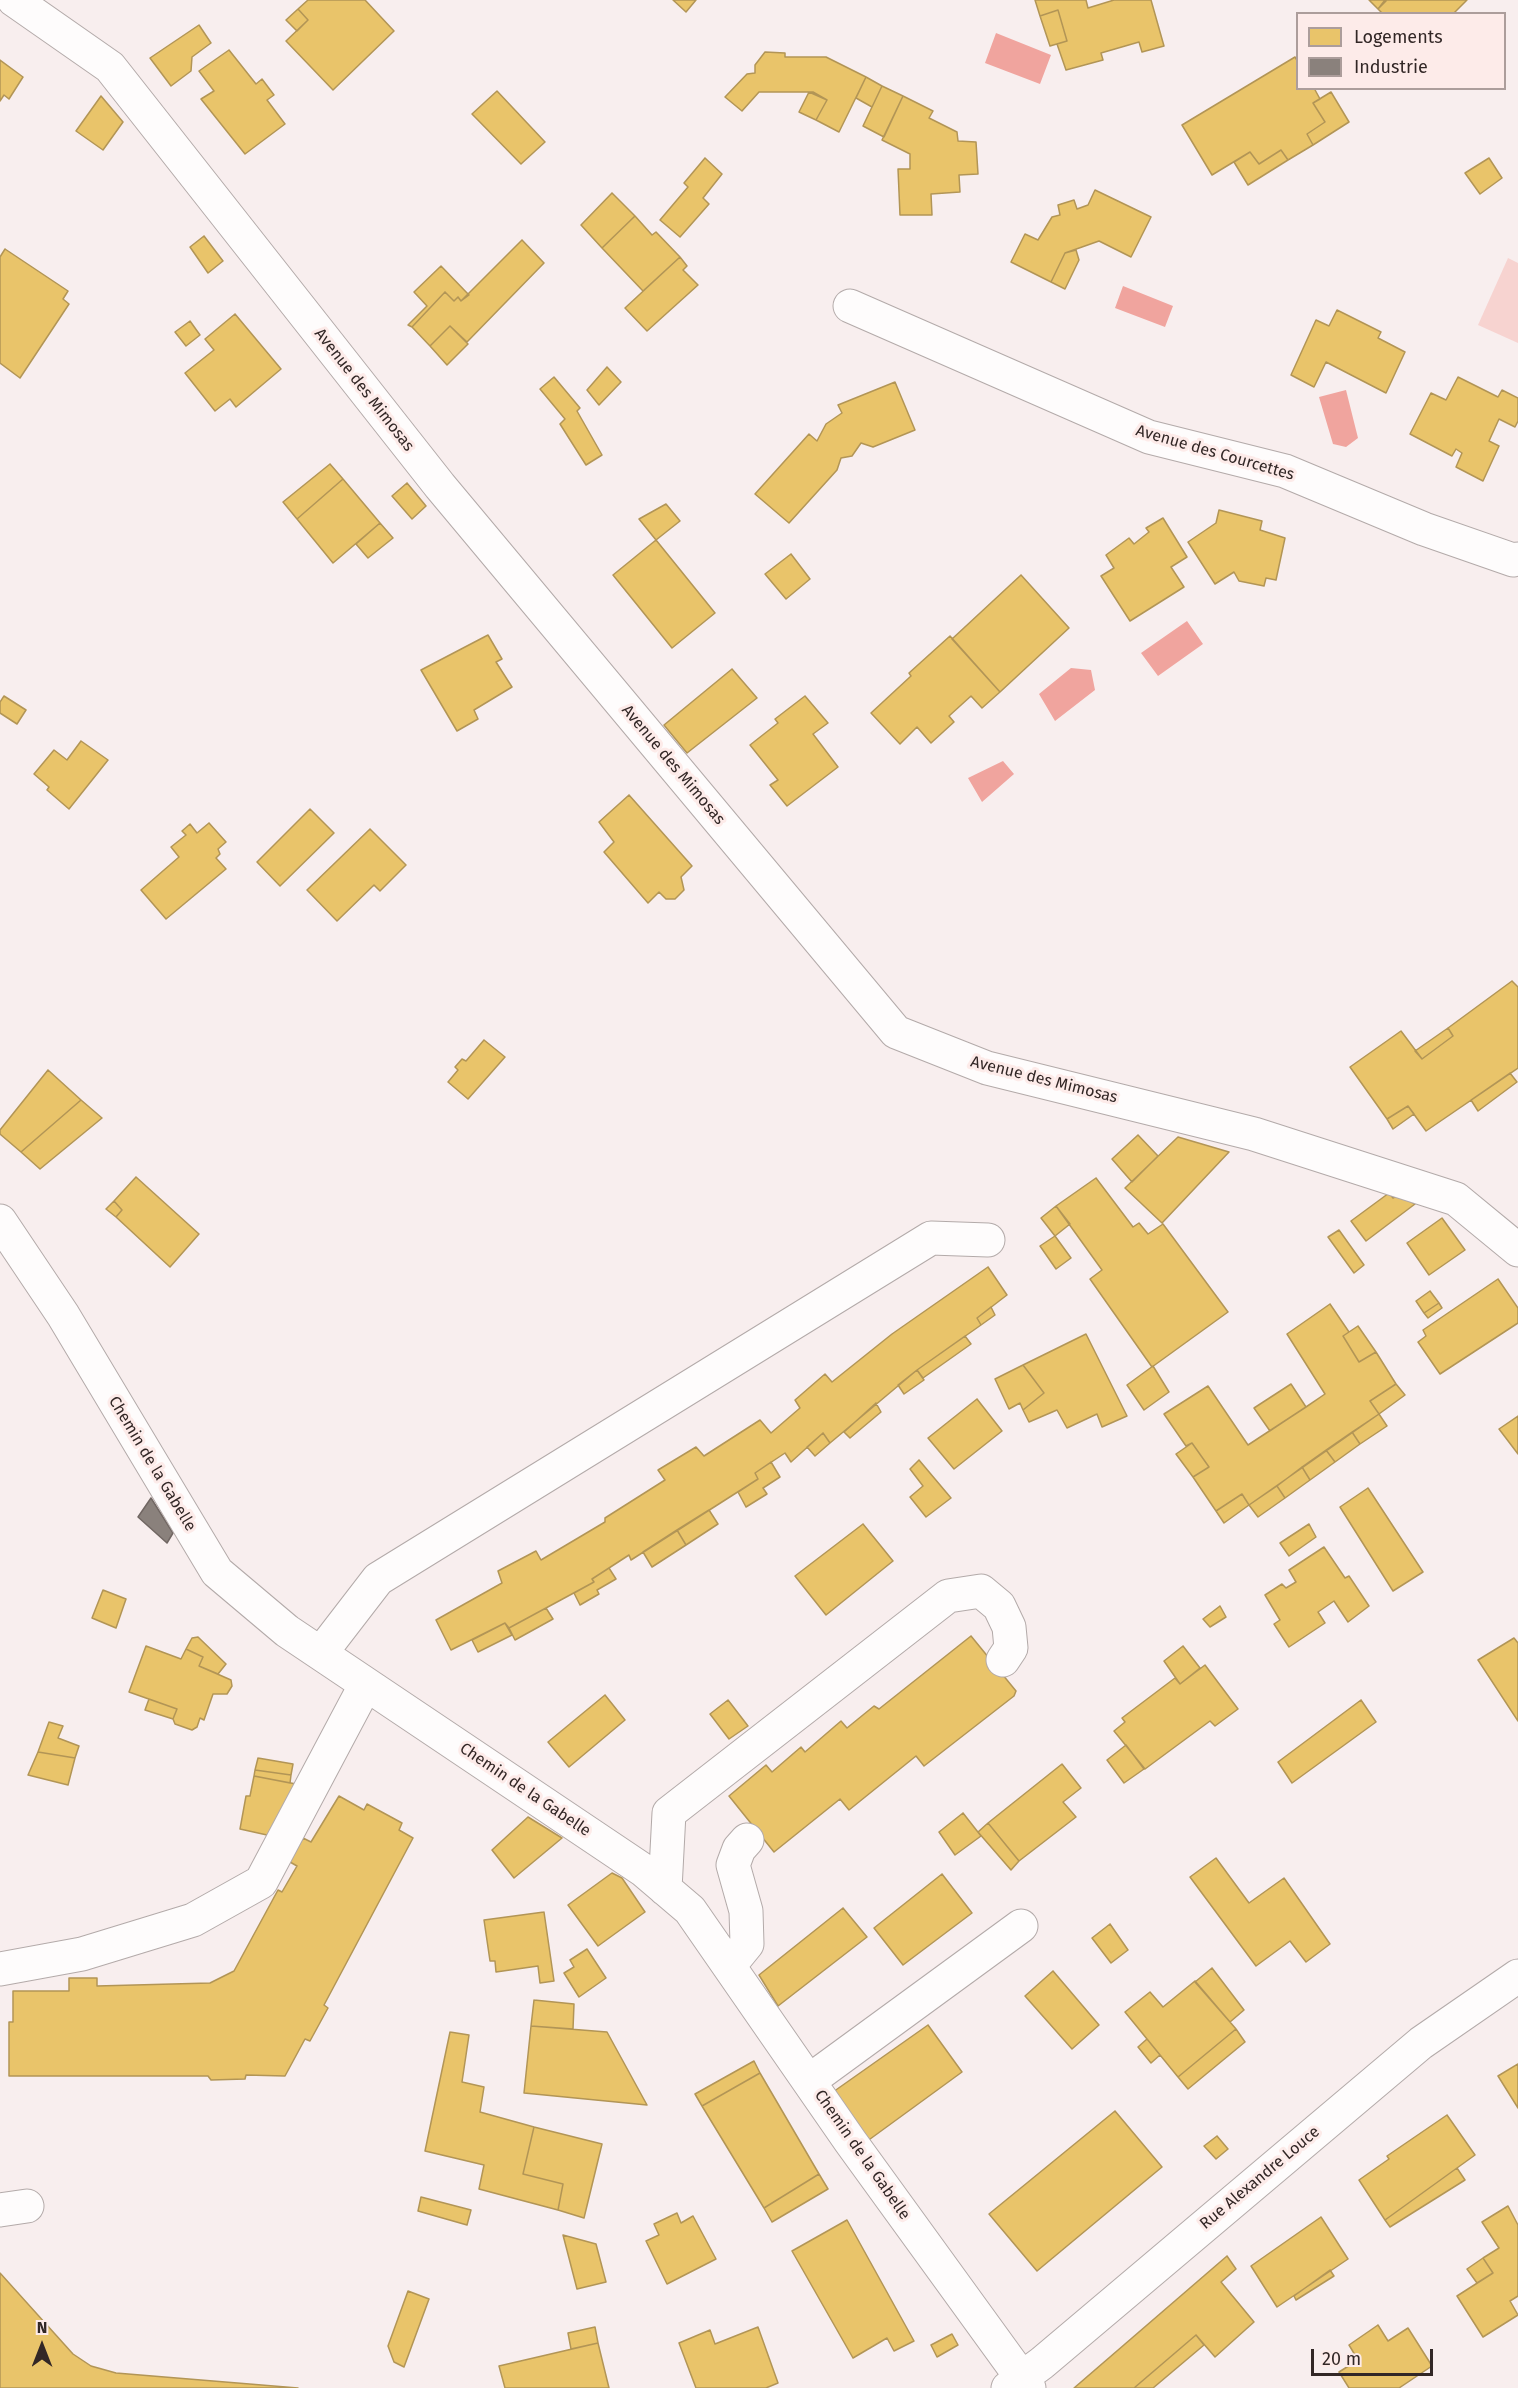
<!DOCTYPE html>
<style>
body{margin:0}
#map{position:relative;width:1518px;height:2388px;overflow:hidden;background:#f8eeee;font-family:"Fira Sans",sans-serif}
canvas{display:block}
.legend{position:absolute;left:1296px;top:12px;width:210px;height:78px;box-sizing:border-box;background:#fdebe9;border:2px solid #ac9d9b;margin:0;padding:8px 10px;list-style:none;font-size:18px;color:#322726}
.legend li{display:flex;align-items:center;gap:12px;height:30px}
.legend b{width:30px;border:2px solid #ac9d9b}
.north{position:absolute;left:12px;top:2316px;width:60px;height:60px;-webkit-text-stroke:4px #fdebe9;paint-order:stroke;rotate:0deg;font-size:16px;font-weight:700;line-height:24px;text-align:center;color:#322726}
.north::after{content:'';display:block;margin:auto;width:21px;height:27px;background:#322726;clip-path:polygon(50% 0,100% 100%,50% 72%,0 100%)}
.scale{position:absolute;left:1311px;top:2349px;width:122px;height:27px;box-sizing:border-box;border:3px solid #322726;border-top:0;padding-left:8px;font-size:18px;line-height:21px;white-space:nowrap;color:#322726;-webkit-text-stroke:4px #fdebe9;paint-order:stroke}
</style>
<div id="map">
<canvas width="1518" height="2388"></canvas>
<ul class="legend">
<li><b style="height:16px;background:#e9c46a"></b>Logements</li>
<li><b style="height:16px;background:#8a817c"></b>Industrie</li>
</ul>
<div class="north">N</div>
<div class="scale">20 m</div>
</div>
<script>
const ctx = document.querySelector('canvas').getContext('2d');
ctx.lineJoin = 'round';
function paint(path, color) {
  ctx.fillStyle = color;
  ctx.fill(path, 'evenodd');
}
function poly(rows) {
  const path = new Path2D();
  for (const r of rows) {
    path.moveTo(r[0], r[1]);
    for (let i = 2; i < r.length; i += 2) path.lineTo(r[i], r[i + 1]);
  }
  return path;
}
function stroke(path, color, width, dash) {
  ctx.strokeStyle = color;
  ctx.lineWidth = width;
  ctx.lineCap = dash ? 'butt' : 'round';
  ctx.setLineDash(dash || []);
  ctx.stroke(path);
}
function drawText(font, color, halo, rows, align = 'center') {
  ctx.font = font + ' "Fira Sans",sans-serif';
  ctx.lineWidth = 6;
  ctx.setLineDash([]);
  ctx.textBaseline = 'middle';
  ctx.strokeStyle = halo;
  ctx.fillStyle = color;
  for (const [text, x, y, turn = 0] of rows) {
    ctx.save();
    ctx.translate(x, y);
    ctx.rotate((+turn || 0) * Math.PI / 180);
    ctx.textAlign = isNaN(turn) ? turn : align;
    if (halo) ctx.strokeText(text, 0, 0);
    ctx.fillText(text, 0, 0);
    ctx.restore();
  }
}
const green = poly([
 [1508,258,1518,263,1518,343,1478,325]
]);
const water = poly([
 [996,33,1051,55,1040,84,985,63],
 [1123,286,1173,306,1165,327,1115,308],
 [1346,390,1358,438,1346,447,1333,444,1319,397],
 [1187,621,1203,644,1158,676,1141,653],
 [1071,668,1091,670,1095,690,1055,721,1039,694],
 [1003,761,1014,774,982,802,968,778]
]);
const homes = poly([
 [308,0,365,0,394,31,333,90,286,41,308,20,298,9,308,0],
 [673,0,696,0,686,12,673,0],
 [1035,0,1086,0,1088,8,1114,0,1151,0,1164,46,1142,52,1139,42,1101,53,1103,60,1066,70,1057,44,1067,41,1058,10,1040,16,1035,0],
 [1369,0,1385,0,1386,1,1378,9,1369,0],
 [1385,0,1467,0,1453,14,1383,14,1378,9,1385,0],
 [298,9,308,20,297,31,286,20,298,9],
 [1058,10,1067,41,1050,46,1040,16,1058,10],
 [199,25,211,43,192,57,191,71,171,86,150,58,199,25],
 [229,50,256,84,262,79,274,95,267,100,285,124,245,154,201,99,214,91,199,71,229,50],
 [765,52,785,53,785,57,826,57,866,77,839,132,816,120,827,100,813,92,759,92,742,111,725,97,747,74,755,73,755,65,765,52],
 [1295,57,1298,62,1298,88,1314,88,1320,99,1313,103,1325,122,1307,134,1313,145,1288,160,1281,150,1259,164,1250,152,1212,175,1182,125,1295,57],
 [0,60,23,77,9,99,4,95,0,101,0,60],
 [866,77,882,86,872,107,856,98,866,77],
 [882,86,903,96,884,137,863,126,882,86],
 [497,91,545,142,521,164,472,114,497,91],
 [809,92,827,100,816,120,799,112,809,92],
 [1331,92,1349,122,1313,145,1307,134,1325,122,1313,103,1331,92],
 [101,96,123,122,103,150,76,131,101,96],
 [903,96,933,111,929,118,957,132,958,141,976,142,978,174,959,175,960,192,931,194,932,215,900,215,898,169,910,169,910,154,882,140,903,96],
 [1281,150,1288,160,1248,185,1234,162,1250,152,1259,164,1281,150],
 [705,158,722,174,703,198,709,204,680,237,660,220,688,187,684,183,705,158],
 [1489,158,1502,178,1480,194,1465,173,1489,158],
 [1095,190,1151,217,1131,257,1099,241,1065,253,1051,282,1011,262,1025,234,1038,240,1052,217,1060,215,1058,205,1074,200,1077,209,1088,205,1095,190],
 [612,193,635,216,602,248,581,225,612,193],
 [635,216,652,235,656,232,680,257,643,291,602,248,635,216],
 [204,236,223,261,208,273,190,247,204,236],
 [522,240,544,263,467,342,450,326,430,346,412,327,445,292,454,301,458,297,461,301,522,240],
 [5,249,68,291,63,299,69,304,20,378,0,363,0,257,5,249],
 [1076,250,1079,260,1065,289,1051,282,1065,253,1076,250],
 [680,257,687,266,683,270,698,285,647,331,625,308,680,257],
 [441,266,469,295,461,301,458,297,454,301,445,292,412,327,408,325,427,306,414,292,441,266],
 [1337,310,1381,332,1378,338,1405,352,1386,393,1326,362,1314,387,1291,375,1316,320,1329,326,1337,310],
 [235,314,281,369,236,407,230,399,215,411,185,373,214,350,205,339,235,314],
 [190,321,200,335,186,346,175,332,190,321],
 [450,326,468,344,447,365,430,346,450,326],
 [607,367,621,382,599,405,587,390,607,367],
 [554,377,580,408,577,411,602,455,586,465,560,424,565,419,540,389,554,377],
 [1458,377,1498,397,1502,390,1518,398,1518,421,1515,427,1499,419,1489,441,1499,446,1483,481,1456,467,1462,453,1456,449,1452,456,1410,434,1431,393,1446,400,1458,377],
 [895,382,915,430,873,447,861,443,852,456,841,458,837,470,789,523,755,494,809,434,817,441,826,424,842,413,838,405,895,382],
 [330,464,343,479,297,519,283,502,330,464],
 [343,479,380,523,333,563,297,519,343,479],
 [407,483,426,506,412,519,392,496,407,483],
 [666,504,680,521,656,540,639,519,666,504],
 [1219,510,1262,521,1260,530,1285,538,1276,580,1266,578,1264,586,1239,581,1234,572,1215,584,1188,542,1216,523,1219,510],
 [1163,518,1187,557,1171,567,1184,587,1130,621,1101,576,1114,568,1106,555,1129,538,1134,544,1149,532,1146,528,1163,518],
 [380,523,393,538,368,558,356,544,380,523],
 [656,540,715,613,672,648,613,575,656,540],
 [791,554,810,579,786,599,765,574,791,554],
 [1021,575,1069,628,1000,692,952,639,1021,575],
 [488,635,502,659,496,662,512,687,474,710,478,719,457,731,421,670,488,635],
 [950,636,1000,692,982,708,971,696,949,716,954,722,931,743,917,727,900,744,871,713,911,676,909,673,950,636],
 [732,669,757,698,687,753,664,725,732,669],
 [4,696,26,710,17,724,0,713,0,702,4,696],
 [805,696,828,723,813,734,838,767,787,806,770,785,778,780,750,745,778,723,775,719,805,696],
 [81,741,108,760,69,809,47,790,49,787,34,774,54,750,67,760,81,741],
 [629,795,692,866,681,877,684,890,675,899,666,899,659,892,648,903,604,852,614,842,599,822,629,795],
 [310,809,334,833,280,886,257,862,310,809],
 [209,823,226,842,218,849,220,854,216,858,226,869,166,919,141,890,179,857,171,847,186,835,182,831,190,824,197,833,209,823],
 [370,829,406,865,380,891,374,885,337,921,307,890,370,829],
 [1512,981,1518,987,1518,1068,1426,1131,1408,1106,1387,1119,1350,1067,1401,1031,1422,1059,1453,1036,1448,1028,1512,981],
 [1448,1028,1453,1036,1422,1059,1415,1051,1448,1028],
 [484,1040,505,1057,468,1099,448,1082,458,1070,455,1067,462,1059,466,1061,484,1040],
 [48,1070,81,1100,21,1152,0,1134,0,1130,48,1070],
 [1510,1073,1517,1082,1478,1111,1471,1100,1510,1073],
 [81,1100,102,1118,40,1169,21,1152,81,1100],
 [1408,1106,1414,1114,1393,1129,1387,1119,1408,1106],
 [1138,1135,1158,1156,1132,1182,1112,1159,1138,1135],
 [1178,1137,1229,1152,1162,1223,1125,1188,1178,1137],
 [136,1177,199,1234,170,1267,116,1217,122,1210,114,1201,136,1177],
 [1096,1178,1133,1227,1139,1223,1148,1234,1163,1224,1228,1312,1152,1367,1090,1279,1102,1270,1056,1206,1096,1178],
 [1389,1193,1393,1198,1398,1195,1415,1204,1366,1241,1351,1221,1389,1193],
 [114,1201,122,1210,116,1217,106,1209,114,1201],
 [1056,1206,1070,1224,1055,1236,1041,1218,1056,1206],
 [1442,1218,1465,1250,1429,1275,1407,1243,1442,1218],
 [1339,1230,1364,1265,1354,1273,1328,1237,1339,1230],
 [1055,1236,1071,1258,1056,1269,1040,1246,1055,1236],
 [988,1267,1007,1295,977,1318,981,1325,917,1370,830,1443,823,1433,791,1462,785,1453,755,1473,758,1479,631,1560,629,1555,592,1579,594,1582,509,1628,505,1623,451,1650,436,1620,502,1583,498,1571,536,1551,541,1560,605,1522,605,1518,665,1480,658,1470,696,1447,704,1456,760,1420,771,1433,800,1408,795,1400,825,1374,832,1382,892,1334,988,1267],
 [1498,1279,1518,1308,1518,1323,1440,1374,1418,1342,1426,1336,1423,1330,1498,1279],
 [1430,1291,1439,1303,1424,1313,1416,1301,1430,1291],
 [1439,1303,1442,1308,1428,1318,1424,1313,1439,1303],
 [1330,1304,1349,1332,1343,1336,1359,1362,1376,1352,1396,1384,1370,1401,1379,1414,1249,1505,1242,1494,1216,1511,1193,1477,1209,1467,1192,1443,1186,1446,1164,1414,1208,1386,1248,1445,1306,1407,1325,1394,1287,1334,1330,1304],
 [991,1307,995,1315,981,1325,977,1318,991,1307],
 [1358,1326,1376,1352,1359,1362,1343,1336,1358,1326],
 [1086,1334,1127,1416,1102,1427,1097,1414,1067,1428,1057,1410,1029,1422,1023,1410,1044,1393,1023,1365,1086,1334],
 [965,1336,971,1344,923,1378,917,1370,965,1336],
 [1023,1365,1044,1393,1023,1410,1020,1403,1009,1409,995,1379,1023,1365],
 [1153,1366,1169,1392,1144,1410,1127,1385,1153,1366],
 [917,1370,924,1380,904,1394,898,1385,917,1370],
 [1291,1384,1306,1407,1270,1431,1254,1408,1291,1384],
 [1396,1384,1405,1395,1379,1414,1370,1401,1396,1384],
 [977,1399,1002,1431,954,1469,928,1438,977,1399],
 [876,1403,881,1412,850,1438,844,1432,876,1403],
 [1379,1414,1387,1426,1360,1444,1352,1432,1379,1414],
 [1518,1416,1518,1454,1499,1429,1518,1416],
 [1352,1432,1360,1444,1335,1462,1326,1450,1352,1432],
 [823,1433,830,1443,815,1456,807,1447,823,1433],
 [1192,1443,1209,1467,1193,1477,1176,1454,1192,1443],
 [1326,1450,1335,1462,1310,1480,1302,1467,1326,1450],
 [919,1460,951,1498,926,1517,910,1497,923,1486,910,1469,919,1460],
 [771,1462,780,1477,763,1488,767,1494,746,1507,738,1492,758,1479,755,1473,771,1462],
 [1302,1467,1310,1480,1285,1498,1277,1486,1302,1467],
 [1277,1486,1285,1498,1258,1517,1249,1505,1277,1486],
 [1368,1488,1423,1572,1393,1591,1340,1507,1368,1488],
 [1242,1494,1249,1505,1224,1523,1216,1511,1242,1494],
 [709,1510,718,1524,686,1545,677,1530,709,1510],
 [863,1524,893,1561,826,1615,795,1576,863,1524],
 [1309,1524,1316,1537,1289,1556,1280,1543,1309,1524],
 [677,1530,686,1545,652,1567,643,1552,677,1530],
 [1324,1547,1345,1578,1349,1576,1369,1606,1348,1622,1334,1601,1318,1612,1325,1623,1289,1647,1274,1624,1280,1620,1265,1595,1282,1584,1286,1588,1296,1582,1289,1570,1324,1547],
 [609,1568,616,1579,597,1590,599,1594,580,1605,574,1593,594,1582,592,1579,609,1568],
 [103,1590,126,1599,116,1628,92,1618,103,1590],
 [1220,1606,1226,1617,1210,1627,1203,1619,1220,1606],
 [546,1608,553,1619,515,1640,509,1628,546,1608],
 [505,1623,512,1635,478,1652,472,1640,505,1623],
 [971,1636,1016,1691,1014,1696,924,1766,916,1756,849,1810,840,1799,774,1852,729,1796,766,1765,772,1772,801,1747,805,1752,841,1721,847,1728,874,1706,879,1709,971,1636],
 [198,1637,226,1664,218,1674,199,1666,203,1657,186,1649,192,1638,198,1637],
 [1514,1638,1518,1643,1518,1721,1478,1660,1514,1638],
 [146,1646,181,1659,186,1649,203,1657,199,1666,231,1680,232,1686,227,1694,213,1694,204,1720,200,1718,197,1727,192,1730,175,1724,173,1719,177,1709,129,1692,146,1646],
 [1183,1646,1200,1668,1180,1684,1164,1661,1183,1646],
 [1205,1665,1238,1709,1215,1726,1210,1721,1145,1769,1114,1731,1125,1722,1122,1718,1175,1678,1180,1684,1205,1665],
 [605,1695,625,1720,569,1767,548,1742,605,1695],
 [149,1699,177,1709,173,1719,145,1710,149,1699],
 [728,1700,748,1726,729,1739,710,1714,728,1700],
 [1361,1700,1376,1722,1292,1783,1278,1762,1361,1700],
 [49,1722,63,1726,58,1738,79,1746,75,1758,38,1752,49,1722],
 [1126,1745,1144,1769,1124,1783,1107,1760,1126,1745],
 [38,1752,75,1758,68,1785,28,1775,38,1752],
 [258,1758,293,1764,291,1775,255,1770,258,1758],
 [1062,1764,1081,1788,1063,1802,1076,1817,1019,1861,988,1823,1062,1764],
 [255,1770,291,1775,290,1783,254,1776,255,1770],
 [254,1776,296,1784,276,1837,240,1829,246,1796,250,1796,254,1776],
 [339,1796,364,1810,367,1804,402,1823,399,1830,413,1838,324,2005,328,2008,310,2041,305,2039,285,2076,246,2075,245,2079,211,2080,208,2076,9,2076,9,2022,13,2022,13,1991,69,1991,69,1978,97,1978,97,1986,210,1983,234,1971,278,1890,282,1892,297,1866,290,1862,303,1838,311,1842,339,1796],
 [963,1813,981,1836,955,1855,939,1832,963,1813],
 [528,1817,562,1838,514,1878,492,1850,528,1817],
 [988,1823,1019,1861,1011,1870,978,1832,988,1823],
 [1216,1858,1249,1903,1284,1878,1330,1944,1306,1962,1290,1941,1256,1966,1190,1877,1216,1858],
 [612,1873,622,1878,645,1912,598,1946,568,1905,612,1873],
 [942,1874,972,1913,903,1965,874,1928,942,1874],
 [843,1908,867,1937,778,2006,759,1975,843,1908],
 [544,1912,554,1981,540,1983,538,1966,496,1972,495,1961,490,1961,484,1920,544,1912],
 [1110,1924,1128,1950,1111,1963,1092,1938,1110,1924],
 [587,1949,606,1978,579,1997,564,1973,574,1967,570,1960,587,1949],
 [1212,1968,1244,2010,1230,2022,1195,1982,1212,1968],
 [1053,1971,1099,2025,1072,2049,1025,1996,1053,1971],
 [1195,1981,1236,2029,1178,2077,1125,2012,1150,1992,1163,2007,1195,1981],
 [534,2000,574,2004,573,2029,531,2026,534,2000],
 [928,2025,962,2072,866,2142,833,2092,928,2025],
 [531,2026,607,2032,647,2105,524,2093,531,2026],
 [1236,2029,1245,2042,1188,2089,1178,2077,1236,2029],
 [450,2032,469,2035,462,2082,484,2087,480,2112,534,2127,523,2174,563,2184,558,2210,479,2189,484,2165,425,2151,450,2032],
 [1147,2039,1160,2055,1151,2063,1138,2047,1147,2039],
 [754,2061,760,2073,702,2106,695,2094,754,2061],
 [1518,2064,1518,2108,1498,2076,1518,2064],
 [760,2073,819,2174,764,2208,702,2106,760,2073],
 [1115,2111,1162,2167,1037,2271,989,2214,1115,2111],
 [1447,2115,1475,2155,1385,2220,1359,2180,1389,2159,1387,2156,1447,2115],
 [534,2127,602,2144,584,2218,558,2210,563,2184,523,2174,534,2127],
 [1217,2136,1228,2149,1216,2159,1204,2146,1217,2136],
 [1457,2168,1465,2180,1390,2227,1385,2220,1457,2168],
 [819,2174,828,2189,772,2222,764,2208,819,2174],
 [421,2197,471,2210,467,2225,418,2211,421,2197],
 [1508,2206,1518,2225,1518,2296,1510,2301,1518,2315,1483,2337,1457,2296,1493,2273,1483,2258,1499,2248,1482,2222,1508,2206],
 [677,2213,681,2223,693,2216,716,2259,667,2284,646,2241,659,2235,654,2224,677,2213],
 [1321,2217,1348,2259,1277,2307,1251,2266,1321,2217],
 [847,2220,914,2341,894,2351,887,2338,853,2358,792,2251,847,2220],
 [563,2235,596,2244,606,2282,577,2289,563,2235],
 [1227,2256,1236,2269,1221,2282,1254,2322,1215,2357,1196,2335,1134,2388,1074,2388,1227,2256],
 [1483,2258,1493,2273,1477,2283,1467,2269,1483,2258],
 [1330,2270,1334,2276,1296,2300,1294,2296,1330,2270],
 [0,2273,73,2354,91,2366,116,2373,298,2388,0,2388,0,2273],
 [408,2291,429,2299,404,2367,394,2362,388,2346,408,2291],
 [1378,2325,1388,2341,1408,2328,1432,2366,1399,2388,1349,2388,1339,2372,1358,2360,1349,2345,1378,2325],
 [595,2327,598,2343,571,2349,568,2333,595,2327],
 [758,2327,778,2383,766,2388,696,2388,679,2343,710,2330,715,2344,758,2327],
 [952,2334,958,2345,937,2357,931,2345,952,2334],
 [1196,2335,1204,2345,1153,2388,1134,2388,1196,2335],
 [598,2343,609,2388,505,2388,499,2366,598,2343]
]);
const industry = poly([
 [151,1498,173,1533,167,1543,138,1517,151,1498]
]);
const minor = poly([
 [14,0,110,67,440,486,896,1032,987,1068,1254,1134,1456,1199,1518,1250],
 [850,306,1149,437,1285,471,1424,529,1513,560,1518,559],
 [0,1221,63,1315,217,1572,287,1631,643,1870,690,1910,850,2141,1029,2388],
 [321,1653,378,1579,931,1238,988,1240],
 [665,1889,669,1813,948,1596,981,1591,999,1606,1009,1627,1011,1648,1003,1660],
 [729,1966,747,1944,746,1911,733,1865,739,1849,747,1840],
 [0,1969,82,1954,193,1920,261,1882,366,1684],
 [809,2081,1021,1926],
 [0,2210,27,2206],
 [1008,2388,1042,2363,1421,2043,1518,1976]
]);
const streetNames = [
 ["Avenue des Mimosas",364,390,52],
 ["Avenue des Courcettes",1215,453,16],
 ["Avenue des Mimosas",673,765,50],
 ["Avenue des Mimosas",1044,1080,14],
 ["Chemin de la Gabelle",152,1464,59],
 ["Chemin de la Gabelle",525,1790,34],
 ["Chemin de la Gabelle",862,2155,55],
 ["Rue Alexandre Louce",1260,2178,-40]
];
paint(green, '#f7d3d0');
paint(water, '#f0a49e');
paint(homes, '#e9c46a');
stroke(homes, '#b29556', 1.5);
paint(industry, '#8a817c');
stroke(industry, '#706662', 1.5);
stroke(minor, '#b3aaa9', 35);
stroke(minor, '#fefcfc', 33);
drawText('16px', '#322726', '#fdebe9', streetNames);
</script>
